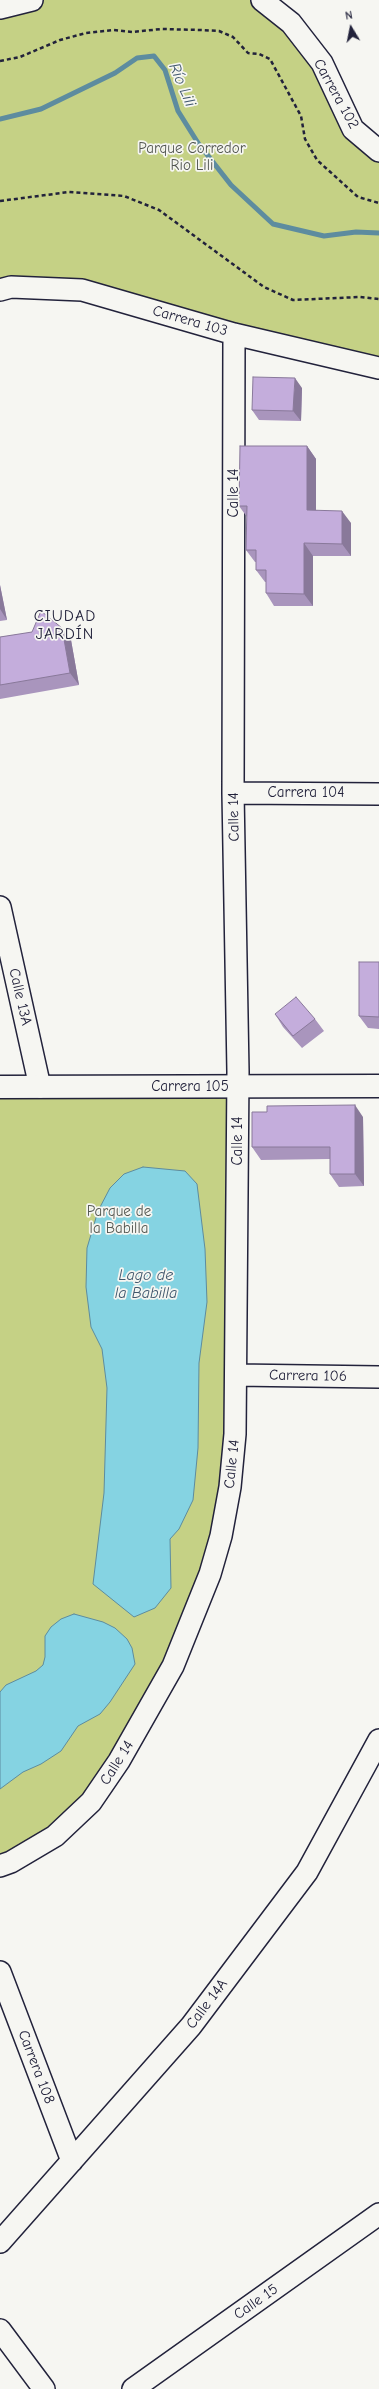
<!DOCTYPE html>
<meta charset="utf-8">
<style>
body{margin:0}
#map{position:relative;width:379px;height:2389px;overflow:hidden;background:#f6f6f2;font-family:"Comic Neue",sans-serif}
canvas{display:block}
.north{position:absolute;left:331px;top:8px;width:40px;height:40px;-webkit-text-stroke:3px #f6f6f2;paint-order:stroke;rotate:350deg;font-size:11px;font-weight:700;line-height:16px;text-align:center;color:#22223b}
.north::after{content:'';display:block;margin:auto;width:14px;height:18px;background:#22223b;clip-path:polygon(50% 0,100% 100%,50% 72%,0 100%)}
</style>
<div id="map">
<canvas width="379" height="2389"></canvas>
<div class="north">N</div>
</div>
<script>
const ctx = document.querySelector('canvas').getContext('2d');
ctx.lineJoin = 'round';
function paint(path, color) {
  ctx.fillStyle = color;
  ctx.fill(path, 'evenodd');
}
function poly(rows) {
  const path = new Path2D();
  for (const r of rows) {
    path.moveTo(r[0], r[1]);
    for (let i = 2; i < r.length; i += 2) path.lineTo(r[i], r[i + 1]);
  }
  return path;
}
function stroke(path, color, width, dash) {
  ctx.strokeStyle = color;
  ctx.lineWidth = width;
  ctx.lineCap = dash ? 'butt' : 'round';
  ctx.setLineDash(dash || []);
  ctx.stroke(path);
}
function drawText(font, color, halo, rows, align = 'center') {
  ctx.font = font + ' "Comic Neue",sans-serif';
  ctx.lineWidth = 3.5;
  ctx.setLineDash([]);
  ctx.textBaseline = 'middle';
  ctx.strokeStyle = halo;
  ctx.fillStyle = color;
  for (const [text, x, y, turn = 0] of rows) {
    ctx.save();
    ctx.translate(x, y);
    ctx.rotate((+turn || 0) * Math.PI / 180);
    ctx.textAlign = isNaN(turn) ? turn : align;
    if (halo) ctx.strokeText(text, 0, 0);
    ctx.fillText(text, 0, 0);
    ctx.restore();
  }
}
const green = poly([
 [32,0,262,0,379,151,379,368,82,290,0,290,0,8],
 [238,1086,236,1375,210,1574,91,1802,0,1866,0,1087]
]);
const water = poly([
 [143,1167,185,1171,197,1184,205,1249,207,1302,199,1363,198,1448,193,1500,179,1529,170,1539,171,1588,155,1608,134,1617,93,1584,104,1493,107,1388,102,1349,91,1327,86,1287,87,1248,98,1211,110,1188,124,1174,143,1167],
 [74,1614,103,1622,115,1628,127,1639,132,1648,135,1664,110,1702,100,1714,78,1726,61,1751,41,1764,23,1772,0,1789,0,1692,6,1685,36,1671,43,1665,45,1657,45,1636,51,1627,61,1619,74,1614]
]);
const stream = poly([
 [0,119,41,109,115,73,137,58,154,56,165,70,178,111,198,143,231,185,273,224,324,236,356,232,379,233]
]);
const path = poly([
 [0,61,20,57,60,40,86,33,114,30,132,32,162,29,201,30,219,31,233,37,248,53,259,54,270,59,301,116,305,139,317,160,358,197,379,203],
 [0,201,69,192,124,196,159,210,264,287,293,300,360,297,379,299]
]);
const minor = poly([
 [262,0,291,23,322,63,353,129,379,151],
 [0,8,32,0],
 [0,290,11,287,82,290,234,334,379,368],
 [233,793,379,794],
 [0,907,40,1087],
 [236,1375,379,1377],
 [0,1866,11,1862,55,1836,91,1802,119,1761,173,1666,210,1574,221,1536,230,1487,235,1434,238,1072,233,793,234,334],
 [0,1972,72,2161],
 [0,2242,191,2026,307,1872,379,1740],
 [0,2330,44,2389],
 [133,2389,379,2214]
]);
const major = poly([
 [0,1087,379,1086]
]);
const wall = poly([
 [302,388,301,421,259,420,252,410],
 [307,446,316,459,316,510,351,523,351,556,313,556,313,606,274,606,266,593,266,582,265,582,256,570,256,562,255,562,246,550,247,517,239,506],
 [0,585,7,620,0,621],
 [62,628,71,640,79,685,0,699,0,637],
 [379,962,379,1029,368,1028,359,1016],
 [275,1014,315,1019,324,1031,302,1048,283,1027],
 [363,1117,364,1186,339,1187,330,1174,330,1159,261,1160,252,1147]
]);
const shadedWall = poly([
 [295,378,302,388,301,421,293,411],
 [307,446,316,459,316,523,307,510],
 [342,511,351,523,351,556,342,544],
 [304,543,313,556,313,606,304,594],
 [0,585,7,620,0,609],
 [62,628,71,640,79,685,70,673],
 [355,1105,363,1117,364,1186,355,1174]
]);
const building = poly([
 [253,377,295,378,293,411,252,410,253,377],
 [240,446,307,446,307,510,342,511,342,544,304,543,304,594,266,593,266,570,256,570,256,550,246,550,247,506,239,506,240,446],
 [41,611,62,628,70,673,0,685,0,637,32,632,41,611],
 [359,962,379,962,379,1017,359,1016,359,962],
 [296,997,315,1019,293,1036,275,1014,296,997],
 [355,1105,355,1174,330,1174,330,1147,252,1147,252,1112,267,1112,267,1106,355,1105]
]);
const streetNames = [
 ["Carrera 102",336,94,61],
 ["Carrera 103",190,321,16],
 ["Calle 14",234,493,-90],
 ["Carrera 104",306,793],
 ["Calle 14",234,817,-91],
 ["Calle 13A",20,997,77],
 ["Carrera 105",190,1087],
 ["Calle 14",238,1141,-90],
 ["Carrera 106",308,1376,1],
 ["Calle 14",232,1464,-84],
 ["Calle 14",117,1763,-58],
 ["Calle 14A",207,2004,-53],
 ["Carrera 108",36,2067,69],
 ["Calle 15",256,2302,-35]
];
const parkNames = [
 ["Parque Corredor",192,149],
 ["Rio Lili",192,166],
 ["Parque de",119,1212],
 ["la Babilla",119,1229]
];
const waterNames = [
 ["Río Lili",182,85,67],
 ["Lago de",146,1275],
 ["la Babilla",146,1293]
];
const neighbourhoodNames = [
 ["CIUDAD",65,616],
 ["JARDÍN",65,634]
];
paint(green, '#c5d185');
paint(water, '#85d3e2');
stroke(water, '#5d8c9f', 1);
stroke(stream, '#5d8c9f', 5);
stroke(minor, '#22223b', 24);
stroke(major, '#22223b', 25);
stroke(path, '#22223b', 2.5, [4, 3]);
stroke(minor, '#f6f6f2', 21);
stroke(major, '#f6f6f2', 22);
paint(wall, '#a995bd');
paint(shadedWall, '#89799a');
paint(building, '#c4addc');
stroke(building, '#89799a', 1);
drawText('15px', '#22223b', '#f6f6f2', streetNames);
drawText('15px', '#535751', '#f6f6f2', parkNames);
drawText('italic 16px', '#40576d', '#f6f6f2', waterNames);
ctx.letterSpacing = '1px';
drawText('16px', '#22223b', '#f6f6f2', neighbourhoodNames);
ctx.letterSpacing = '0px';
</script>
